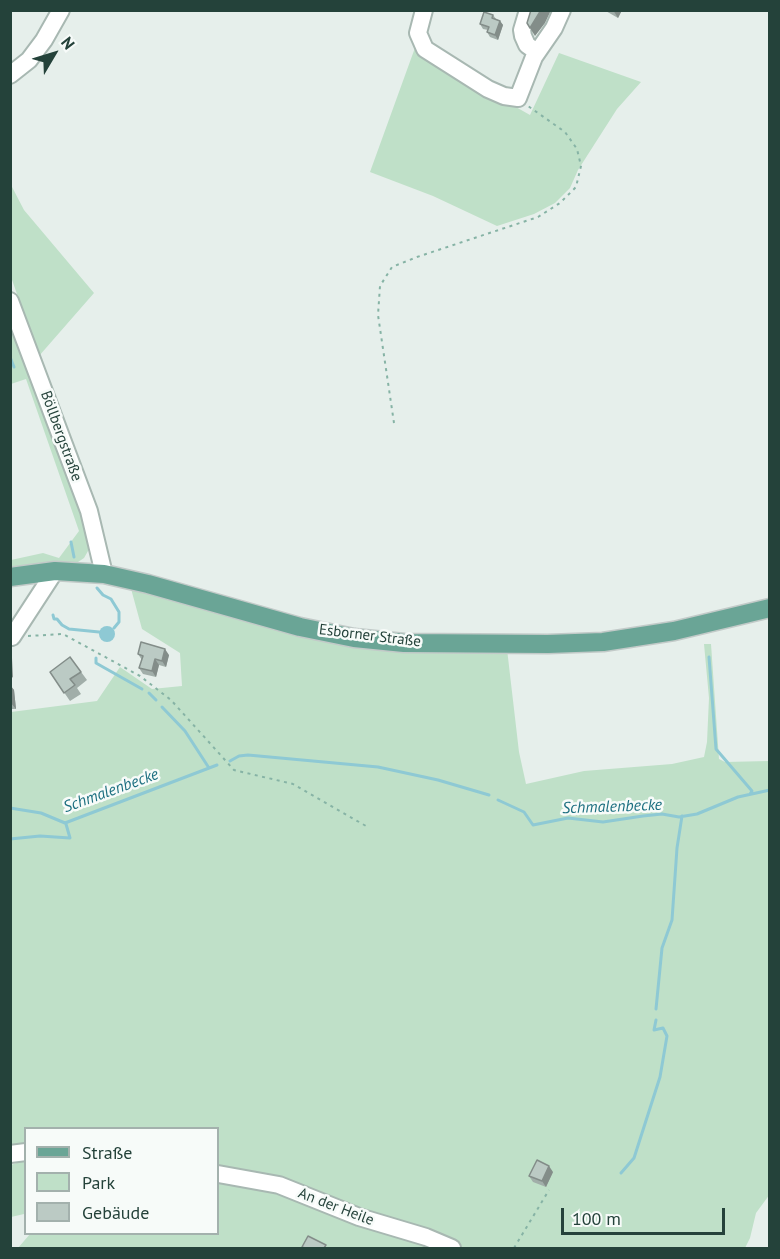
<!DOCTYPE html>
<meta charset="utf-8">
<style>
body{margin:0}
#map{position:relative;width:780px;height:1259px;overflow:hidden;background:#e6efeb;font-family:"PT Sans",sans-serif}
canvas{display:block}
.frame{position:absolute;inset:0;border:12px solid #24423a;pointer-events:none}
.legend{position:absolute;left:24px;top:1127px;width:195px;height:108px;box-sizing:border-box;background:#f7fbf9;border:2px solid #a3b1ad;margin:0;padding:8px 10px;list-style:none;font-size:18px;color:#24423a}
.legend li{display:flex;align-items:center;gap:12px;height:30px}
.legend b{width:30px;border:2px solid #a3b1ad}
.north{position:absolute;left:24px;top:24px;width:60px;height:60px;-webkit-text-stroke:4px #f7fbf9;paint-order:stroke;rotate:52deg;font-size:16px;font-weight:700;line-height:24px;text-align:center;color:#24423a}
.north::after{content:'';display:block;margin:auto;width:21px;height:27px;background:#24423a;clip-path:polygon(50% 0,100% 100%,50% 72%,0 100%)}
.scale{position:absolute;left:561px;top:1208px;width:164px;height:27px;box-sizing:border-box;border:3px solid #24423a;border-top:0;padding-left:8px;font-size:18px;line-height:21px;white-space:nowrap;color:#24423a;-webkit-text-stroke:4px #f7fbf9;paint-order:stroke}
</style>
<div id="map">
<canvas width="780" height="1259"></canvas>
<div class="frame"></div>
<ul class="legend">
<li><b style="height:8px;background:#6aa596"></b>Straße</li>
<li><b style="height:16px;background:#bfe0c8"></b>Park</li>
<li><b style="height:16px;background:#bbcac4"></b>Gebäude</li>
</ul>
<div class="north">N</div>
<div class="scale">100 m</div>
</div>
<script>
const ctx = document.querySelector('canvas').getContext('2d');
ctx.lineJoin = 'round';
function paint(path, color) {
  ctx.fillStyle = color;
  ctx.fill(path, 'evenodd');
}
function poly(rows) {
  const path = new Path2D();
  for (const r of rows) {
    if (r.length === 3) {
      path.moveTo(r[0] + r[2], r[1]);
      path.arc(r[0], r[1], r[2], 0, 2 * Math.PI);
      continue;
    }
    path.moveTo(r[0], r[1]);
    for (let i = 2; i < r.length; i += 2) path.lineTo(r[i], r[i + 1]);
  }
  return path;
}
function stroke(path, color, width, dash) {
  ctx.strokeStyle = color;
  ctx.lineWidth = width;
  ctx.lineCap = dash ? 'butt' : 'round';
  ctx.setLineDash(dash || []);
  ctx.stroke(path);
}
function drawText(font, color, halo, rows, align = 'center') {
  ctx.font = font + ' "PT Sans",sans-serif';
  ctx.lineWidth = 5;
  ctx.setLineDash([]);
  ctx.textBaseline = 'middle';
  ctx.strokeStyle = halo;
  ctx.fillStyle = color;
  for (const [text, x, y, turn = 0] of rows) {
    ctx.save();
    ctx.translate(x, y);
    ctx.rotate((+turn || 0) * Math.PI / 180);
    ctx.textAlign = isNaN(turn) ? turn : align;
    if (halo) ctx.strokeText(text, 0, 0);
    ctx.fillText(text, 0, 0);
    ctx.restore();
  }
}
const green = poly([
 [416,45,431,59,530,115,559,53,641,82,617,109,578,170,570,188,555,203,534,214,497,226,433,196,370,172],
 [11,185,24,210,94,293,39,356,11,277],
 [10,315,92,544,84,558,75,564,11,570,11,560,43,553,59,558,79,531,26,379,11,384],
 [130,585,208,610,507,649,519,752,526,784,584,771,672,764,704,757,707,742,709,698,704,644,711,644,719,759,725,762,769,761,770,1194,756,1213,750,1238,745,1248,18,1248,30,1234,218,1234,218,1128,26,1128,25,1147,11,1149,11,712,97,701,120,667,152,689,182,686,180,653,142,629],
 [25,1160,25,1216,24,1214,11,1217,11,1165]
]);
const water = poly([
 [107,634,8]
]);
const stream = poly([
 [10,357,14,367],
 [71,542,74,557],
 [97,588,103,595,111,599,119,612,119,622,114,628],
 [53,615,54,619,57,619,62,625,69,629,99,632],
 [709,657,716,749,752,791,750,794],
 [96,658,96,663,103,667,142,689],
 [149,693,156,700],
 [162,707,185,731,209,768],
 [230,761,239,756,248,755,378,767,438,780,489,795],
 [498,800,524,812,533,825,568,818,603,822,643,816,662,814,679,817,697,814,738,797,770,790],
 [10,808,41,813,65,823,217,765],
 [10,839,40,836,70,838,66,824],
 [656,1009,662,948,672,920,677,848,682,816],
 [621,1173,634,1158,660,1077,667,1036,663,1028,654,1030,656,1020]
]);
const path = poly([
 [394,423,378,315,380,286,392,267,417,257,538,217,560,203,576,187,581,166,577,149,565,132,528,106],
 [28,636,63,634,140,676,171,700,234,770,293,784,366,826],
 [514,1248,549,1190]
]);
const minor = poly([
 [424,10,418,33,425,49,488,89,504,96,518,98,534,57,554,28,562,10],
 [528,10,522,30,523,36,527,45,537,52],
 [10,75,29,60,44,40,61,10],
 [10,301,89,511,104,574],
 [12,637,55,571],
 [10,1154,26,1152],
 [218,1174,279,1185,359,1217,426,1237,452,1248]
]);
const major = poly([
 [10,577,55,571,104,574,148,584,300,627,354,638,404,643,548,644,603,642,674,631,770,608]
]);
const wall = poly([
 [604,10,622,10,618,18],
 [493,15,496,19,500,21,503,25,498,40,490,37,487,32,488,30,483,29,480,24],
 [138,654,169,655,166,667,159,665,156,677,143,674,139,668,142,660],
 [70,657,87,680,77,688,81,694,70,701,50,672],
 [10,685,14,690,16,709,10,709],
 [553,1172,546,1187,533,1182,529,1176]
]);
const shadedWall = poly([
 [541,10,551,10,545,23,535,36,530,28],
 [613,10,622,10,618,18],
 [500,21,503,25,498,40,495,35],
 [165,649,169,655,166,667,162,661],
 [10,656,12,658,13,678,10,674],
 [155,659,159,665,156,677,152,671],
 [10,685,14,690,16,709,10,702],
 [549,1166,553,1172,546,1187,542,1181]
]);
const building = poly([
 [531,10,541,10,530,28,527,23,531,10],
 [484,12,493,15,492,18,500,21,495,35,487,32,489,27,480,24,484,12],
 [141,642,165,649,162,661,155,659,152,671,139,668,143,656,138,654,141,642],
 [70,657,81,672,70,679,75,685,64,693,50,672,70,657],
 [537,1160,549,1166,542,1181,529,1176,537,1160],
 [308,1236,326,1245,324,1248,305,1248,302,1247,308,1236]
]);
const streetNames = [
 ["Böllbergstraße",61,436,70],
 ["Esborner Straße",370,636,7],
 ["An der Heile",336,1207,21]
];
const waterNames = [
 ["Schmalenbecke",111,791,-20],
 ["Schmalenbecke",612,807,-2]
];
paint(green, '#bfe0c8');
paint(water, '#8ec9d4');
stroke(stream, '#8ec9d4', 3);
stroke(minor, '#a8b8b2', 20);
stroke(major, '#c2cac8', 21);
stroke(path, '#86b3a5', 2, [3, 4.5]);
stroke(minor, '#fff', 16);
stroke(major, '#6aa596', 18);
paint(wall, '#a1aea9');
paint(shadedWall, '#838d89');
paint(building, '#bbcac4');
stroke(building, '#838d89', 1.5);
drawText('15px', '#24423a', '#f7fbf9', streetNames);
drawText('italic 16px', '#1c6f80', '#f7fbf9', waterNames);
</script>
